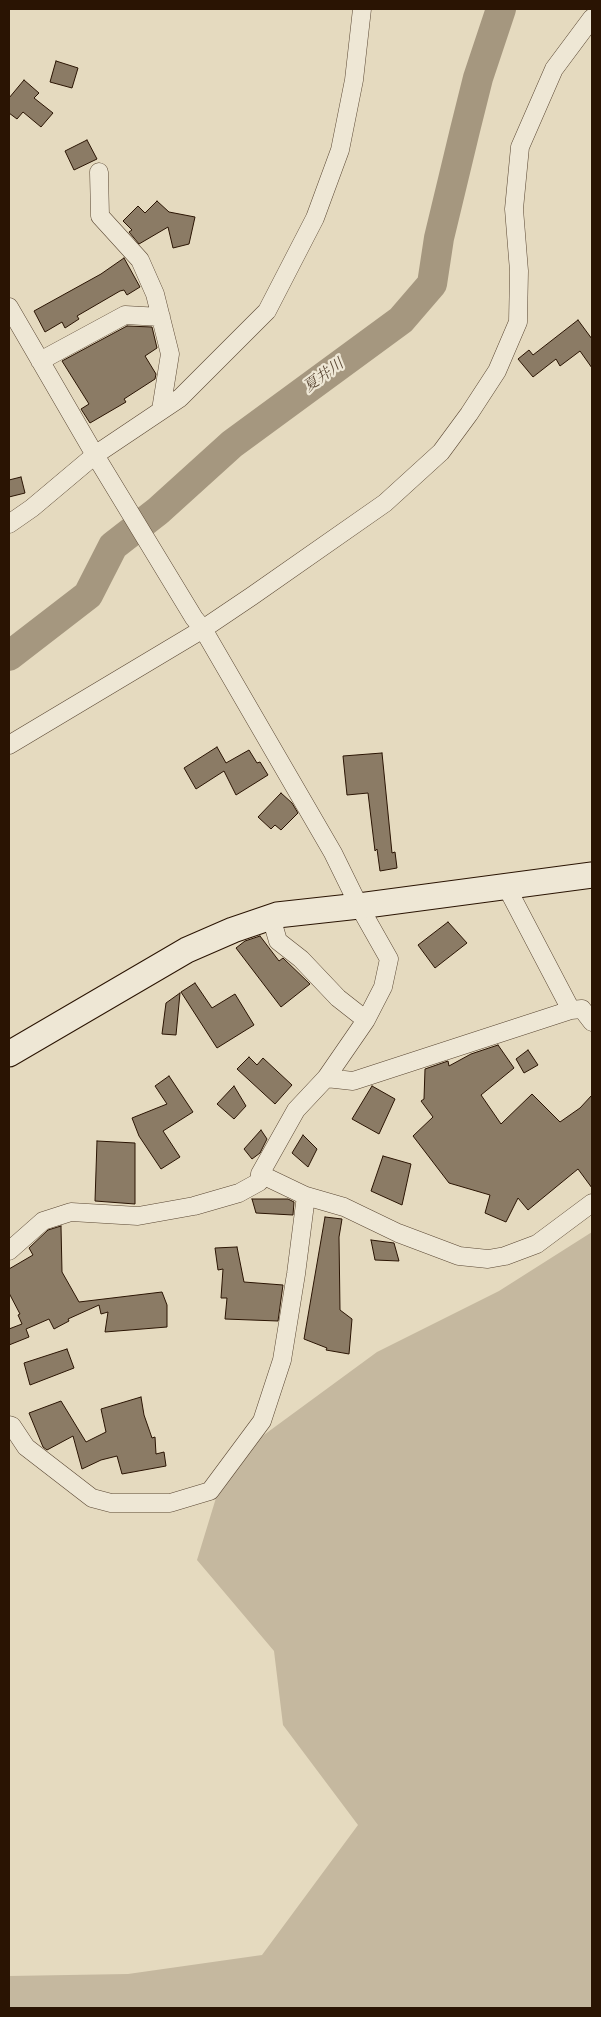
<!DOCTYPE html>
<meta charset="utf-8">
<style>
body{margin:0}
#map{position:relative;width:601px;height:2017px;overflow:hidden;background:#e5dabf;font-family:"IM FELL Great Primer",serif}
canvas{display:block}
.frame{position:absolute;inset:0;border:10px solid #2a1403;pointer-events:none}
</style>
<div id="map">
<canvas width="601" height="2017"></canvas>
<div class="frame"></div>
</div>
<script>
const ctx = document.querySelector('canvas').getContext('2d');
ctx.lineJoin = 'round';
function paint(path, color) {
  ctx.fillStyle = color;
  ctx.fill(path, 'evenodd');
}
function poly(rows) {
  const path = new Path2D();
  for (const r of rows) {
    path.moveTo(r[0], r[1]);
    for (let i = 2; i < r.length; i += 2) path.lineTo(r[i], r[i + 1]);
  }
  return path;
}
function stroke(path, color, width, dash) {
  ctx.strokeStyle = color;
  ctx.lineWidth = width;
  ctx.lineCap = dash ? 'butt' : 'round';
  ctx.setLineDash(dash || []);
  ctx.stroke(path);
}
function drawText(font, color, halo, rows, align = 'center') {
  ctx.font = font + ' "IM FELL Great Primer","Noto Serif JP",serif';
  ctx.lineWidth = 4.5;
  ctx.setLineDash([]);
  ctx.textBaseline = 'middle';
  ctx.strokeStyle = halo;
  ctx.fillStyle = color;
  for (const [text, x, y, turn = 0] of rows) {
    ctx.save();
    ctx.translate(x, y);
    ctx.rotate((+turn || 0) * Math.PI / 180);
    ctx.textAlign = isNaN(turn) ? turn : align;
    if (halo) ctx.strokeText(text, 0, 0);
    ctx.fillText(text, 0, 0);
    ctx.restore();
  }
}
const green = poly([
 [592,1232,592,2008,9,2008,9,1976,128,1974,262,1955,358,1825,283,1725,274,1651,197,1560,227,1462,377,1352,499,1291]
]);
const river = poly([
 [9,656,88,595,113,546,158,511,232,444,401,320,432,284,439,238,465,130,478,78,501,9]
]);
const building = poly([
 [56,61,78,68,72,88,50,82,56,61],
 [24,80,39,93,34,98,53,113,41,127,23,112,17,119,9,113,9,98,24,80],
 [87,140,97,159,74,170,65,151,87,140],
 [157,201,169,212,195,217,189,244,173,248,168,227,139,244,129,232,132,230,123,221,138,206,145,213,157,201],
 [124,258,140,287,127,295,124,290,120,291,77,316,79,319,65,328,62,322,45,332,34,311,101,274,124,258],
 [578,320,592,339,592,368,580,351,560,366,556,359,533,377,518,359,529,350,533,355,578,320],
 [127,326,152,327,157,348,145,356,156,374,155,379,124,399,126,402,90,423,81,409,89,404,62,361,127,326],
 [21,477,25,493,9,497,9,480,21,477],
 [217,747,226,763,249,750,257,763,260,762,268,775,236,795,224,771,196,789,184,768,217,747],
 [382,753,392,853,395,852,397,868,380,871,377,849,375,851,368,793,347,795,343,756,382,753],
 [281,793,292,803,298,813,281,830,275,825,271,829,258,817,281,793],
 [448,922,467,943,435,968,418,945,448,922],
 [260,936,279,961,283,958,310,984,281,1007,236,948,245,941,260,936],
 [195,983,212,1008,235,994,254,1025,217,1048,181,992,195,983],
 [180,993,176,1035,162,1034,166,1003,180,993],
 [498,1045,514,1068,481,1095,501,1124,532,1094,560,1122,580,1108,592,1095,592,1188,578,1169,528,1210,518,1198,506,1222,485,1213,490,1195,449,1183,413,1136,433,1117,421,1101,424,1099,425,1069,448,1061,449,1066,471,1054,498,1045],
 [528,1050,538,1065,524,1073,516,1059,528,1050],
 [249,1057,257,1065,263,1058,292,1085,275,1104,237,1069,249,1057],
 [169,1076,193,1112,163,1131,180,1157,161,1169,139,1136,132,1118,167,1104,155,1086,169,1076],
 [234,1086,246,1106,234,1119,217,1104,234,1086],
 [372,1086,395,1099,379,1134,352,1119,372,1086],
 [261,1130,267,1139,260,1153,252,1159,244,1149,261,1130],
 [303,1135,317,1149,308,1167,292,1153,303,1135],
 [97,1141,135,1143,135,1204,95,1201,97,1141],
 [383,1156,411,1164,402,1205,371,1191,383,1156],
 [252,1199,288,1199,294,1202,293,1215,256,1213,252,1199],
 [325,1217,342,1219,339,1237,340,1310,352,1319,349,1354,326,1350,327,1348,304,1339,325,1217],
 [61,1226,62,1272,79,1302,162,1292,167,1305,167,1327,105,1332,108,1312,101,1314,99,1305,68,1319,69,1321,54,1329,49,1319,26,1329,29,1337,9,1345,9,1329,22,1324,18,1315,20,1314,9,1293,9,1269,33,1255,29,1248,48,1230,61,1226],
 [371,1240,394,1243,399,1261,375,1260,371,1240],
 [237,1247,244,1282,283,1285,278,1321,225,1319,227,1298,221,1298,223,1269,218,1270,215,1248,237,1247],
 [67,1349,74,1368,30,1385,24,1363,67,1349],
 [141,1397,144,1415,152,1438,155,1437,156,1454,164,1452,166,1466,122,1474,117,1456,101,1460,82,1469,73,1436,47,1450,43,1447,29,1413,61,1401,86,1442,106,1432,101,1409,141,1397]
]);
const street = poly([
 [99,172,100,216,140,260,155,294,170,354,161,410],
 [9,307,95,455,194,618,203,629,333,853,359,906,389,959,383,987,366,1020,326,1078,296,1110,260,1174,259,1182,239,1193,194,1206,138,1216,71,1212,43,1221,9,1251],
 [40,361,125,315,161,317],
 [9,524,32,508,95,455,180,398,267,311,315,218,340,150,354,80,362,9],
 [9,745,203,629,252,596,385,503,441,452,469,414,497,371,518,322,519,271,514,209,520,147,554,69,592,18],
 [506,886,571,1010,582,1009,592,1022],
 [271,917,278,941,301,959,338,998,366,1020],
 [326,1078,353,1081,571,1010],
 [260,1174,306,1196,344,1207,398,1233,459,1256,488,1259,505,1256,537,1244,592,1203],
 [9,1425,12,1426,26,1447,92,1498,111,1503,170,1503,210,1491,262,1421,282,1360,296,1274,306,1196]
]);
const secondary = poly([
 [9,1054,187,950,233,930,277,915,359,906,592,875]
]);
const waterNames = [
 ["夏井川",324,376,-36]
];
paint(green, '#c5b89f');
stroke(river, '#a5977f', 30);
paint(building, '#8b7b65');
stroke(building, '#2a1403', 1);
stroke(street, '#594632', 19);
stroke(secondary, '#2a1403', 27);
stroke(street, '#eee7d5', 18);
stroke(secondary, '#eee7d5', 25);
drawText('italic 15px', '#5b4835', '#eee7d5', waterNames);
</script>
